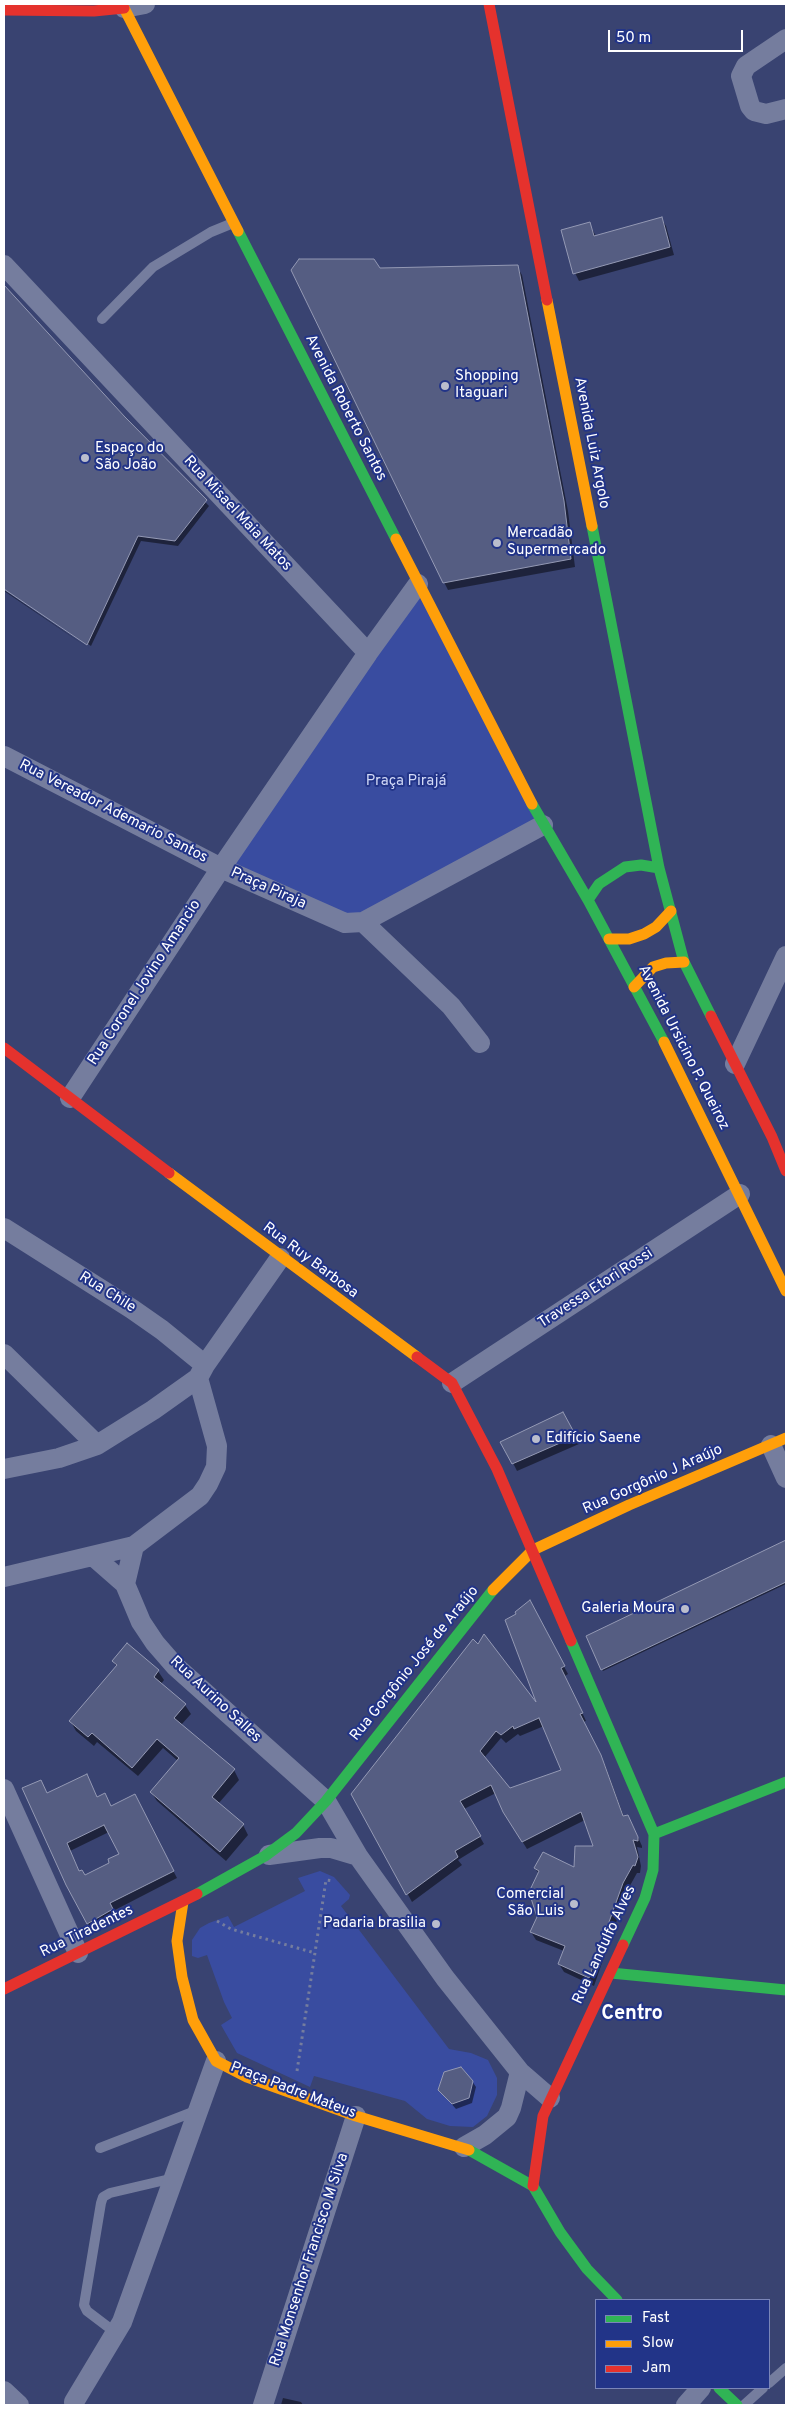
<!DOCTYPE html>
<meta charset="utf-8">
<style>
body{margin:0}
#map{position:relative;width:790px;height:2409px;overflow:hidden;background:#394371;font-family:Overpass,sans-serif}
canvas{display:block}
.frame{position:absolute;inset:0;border:5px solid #fff;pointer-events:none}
.legend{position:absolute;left:595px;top:2299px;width:175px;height:90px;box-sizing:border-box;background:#223488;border:1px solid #7a85b8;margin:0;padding:6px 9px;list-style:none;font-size:15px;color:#fff}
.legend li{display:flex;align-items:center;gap:10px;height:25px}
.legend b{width:25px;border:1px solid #7a85b8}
.scale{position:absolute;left:608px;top:30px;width:135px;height:22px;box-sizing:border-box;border:2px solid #fff;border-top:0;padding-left:6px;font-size:15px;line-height:18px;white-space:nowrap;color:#fff;-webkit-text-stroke:4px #223488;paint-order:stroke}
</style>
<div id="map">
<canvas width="790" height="2409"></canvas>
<div class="frame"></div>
<ul class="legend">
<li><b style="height:6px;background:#30b455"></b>Fast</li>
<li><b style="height:6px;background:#ff9f0a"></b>Slow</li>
<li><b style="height:6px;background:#e5322d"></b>Jam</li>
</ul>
<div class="scale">50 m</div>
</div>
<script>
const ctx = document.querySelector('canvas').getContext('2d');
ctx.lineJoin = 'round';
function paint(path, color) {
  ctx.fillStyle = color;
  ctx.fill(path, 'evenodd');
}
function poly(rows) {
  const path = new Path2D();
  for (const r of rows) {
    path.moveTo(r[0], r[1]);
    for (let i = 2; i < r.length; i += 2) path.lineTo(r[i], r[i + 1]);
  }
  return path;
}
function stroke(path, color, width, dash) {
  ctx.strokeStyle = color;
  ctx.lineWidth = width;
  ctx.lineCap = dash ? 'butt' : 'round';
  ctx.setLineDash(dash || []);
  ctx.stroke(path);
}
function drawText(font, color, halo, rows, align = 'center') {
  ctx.font = font + ' Overpass,sans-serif';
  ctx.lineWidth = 4;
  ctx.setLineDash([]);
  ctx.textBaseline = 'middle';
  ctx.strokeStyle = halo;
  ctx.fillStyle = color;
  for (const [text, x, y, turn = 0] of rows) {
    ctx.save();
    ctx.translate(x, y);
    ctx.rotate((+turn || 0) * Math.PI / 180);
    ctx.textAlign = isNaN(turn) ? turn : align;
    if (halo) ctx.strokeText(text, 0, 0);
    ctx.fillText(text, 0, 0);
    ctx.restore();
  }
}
const green = poly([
 [418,584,543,825,363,922,221,868],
 [320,1871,334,1877,350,1895,349,1899,341,1906,449,2049,471,2053,488,2060,497,2078,497,2095,487,2116,473,2127,450,2126,427,2119,405,2101,314,2076,310,2087,237,2053,221,2025,232,2018,224,2002,207,1955,198,1958,192,1956,192,1940,200,1928,209,1923,228,1916,234,1927,305,1891,298,1878]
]);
const shadow = poly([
 [661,218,666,226,674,255,579,281,575,273,589,224,596,236],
 [517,267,522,275,568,511,575,567,448,590,444,582,379,270],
 [4,288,209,506,178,546,141,541,91,646,4,587],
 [4,590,90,649,4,591],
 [567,1422,579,1444,517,1471,513,1463],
 [786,1541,786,1584,603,1671,587,1636],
 [534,1610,568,1674,565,1676,586,1721,583,1722,605,1765,624,1817,632,1824,642,1846,642,1848,637,1847,641,1866,640,1873,637,1873,627,1891,594,1986,564,1972,559,1964,564,1951,536,1940,531,1932,539,1917,539,1874,535,1868,575,1869,595,1847,585,1820,527,1849,504,1812,496,1793,464,1809,484,1844,458,1860,462,1865,412,1902,353,1794,539,1707],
 [544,1726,563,1770,510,1789,484,1758,501,1738,506,1743,518,1734,520,1736],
 [113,1661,158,1671,164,1680,161,1684,185,1705,191,1714,181,1725,234,1770,239,1780,218,1804,243,1825,248,1835,226,1861,157,1801,151,1792,178,1761,163,1748,138,1776,97,1742,94,1746,76,1731,71,1722,117,1667],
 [47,1794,98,1798,111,1808,138,1803,177,1878,113,1911,116,1917,92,1931,67,1884],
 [109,1832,120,1854,111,1863,85,1876,80,1873,70,1851],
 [472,2081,476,2087,472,2103,456,2109,439,2090],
 [283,2398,301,2402,303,2405,281,2405]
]);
const building = poly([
 [662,217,670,247,573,274,561,230,590,222,594,236,662,217],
 [299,259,374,259,380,268,518,265,564,501,571,559,443,583,291,270,299,259],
 [4,285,125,417,207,500,175,541,138,536,87,645,4,589,4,285],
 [563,1412,576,1436,512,1464,500,1442,563,1412],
 [786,1540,786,1582,601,1670,586,1636,786,1540],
 [530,1600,565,1666,561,1668,583,1713,580,1714,601,1755,623,1816,628,1815,638,1837,638,1841,633,1840,638,1857,635,1866,633,1865,623,1883,589,1978,558,1964,565,1946,530,1932,537,1917,529,1892,539,1871,534,1868,543,1852,574,1867,575,1846,593,1846,581,1812,522,1842,503,1812,491,1785,460,1801,481,1836,455,1851,458,1857,406,1895,351,1794,473,1639,478,1644,484,1634,536,1702,505,1620,516,1614,515,1612,530,1600],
 [539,1718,561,1770,510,1788,480,1751,496,1731,501,1735,513,1726,514,1729,539,1718],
 [127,1643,159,1670,154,1677,186,1704,174,1718,235,1769,212,1797,244,1824,220,1852,150,1792,179,1758,157,1739,132,1768,92,1733,88,1737,69,1721,117,1665,112,1661,127,1643],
 [87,1774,97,1797,105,1793,111,1806,135,1794,174,1871,110,1903,113,1909,87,1924,66,1885,22,1788,41,1780,47,1793,87,1774],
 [104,1825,119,1854,108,1859,109,1863,85,1875,82,1870,79,1871,67,1843,104,1825],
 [461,2067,473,2081,469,2098,452,2104,438,2090,444,2072,461,2067]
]);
const path = poly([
 [217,1921,231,1929,315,1953],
 [297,2071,326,1880,334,1881]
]);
const lane = poly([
 [102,319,153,267,211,232,233,223],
 [100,2148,198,2110],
 [116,2333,87,2311,84,2305,101,2203,103,2197,110,2193,174,2178],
 [769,2383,786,2368],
 [744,2405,763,2388]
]);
const street = poly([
 [124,8,145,4],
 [786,39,746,66,741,76,750,106,754,111,766,114,786,109],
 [4,265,368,653],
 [4,756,221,868,345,923,363,922,543,825],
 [363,922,451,1006,480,1043],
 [735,1064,786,956],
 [70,1098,221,868,368,653,418,584],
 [4,1228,132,1309,162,1330,205,1365],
 [4,1354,97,1445],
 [452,1383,740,1194],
 [771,1445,786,1478],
 [4,1469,59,1458,97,1445,153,1410,198,1378,205,1365,280,1258],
 [93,1556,125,1584,141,1622,155,1643,175,1666,326,1801,358,1856,445,1978,520,2072,550,2098],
 [4,1577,134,1546],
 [125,1584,134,1546,200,1496,208,1484,216,1467,217,1446,198,1378],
 [4,1789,78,1953],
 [269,1855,320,1848,331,1848,358,1856],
 [464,2147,485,2135,507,2117,511,2108,520,2072],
 [4,2391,19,2405],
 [74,2402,122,2322,216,2061],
 [263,2405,356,2116],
 [686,2405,701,2388]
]);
const fast = poly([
 [238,231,396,539],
 [592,526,659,868,684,962,711,1016],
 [532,804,588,900,664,1042],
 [588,900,599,884,625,867,641,865,659,868],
 [571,1641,654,1834,653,1870,645,1898,623,1945],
 [654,1834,786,1782],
 [197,1894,265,1856,296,1833,326,1801,493,1590],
 [611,1973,786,1990],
 [469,2150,533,2186,560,2232,587,2269,617,2300],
 [719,2388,737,2405]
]);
const slow = poly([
 [122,4,238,231],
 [547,300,592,526],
 [396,539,532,804],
 [609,939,629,939,644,934,656,927,671,911],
 [634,987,653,967,666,963,684,962],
 [664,1042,786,1291],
 [169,1173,417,1357],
 [493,1590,533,1550,629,1505,786,1438],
 [183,1902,177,1941,182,1977,193,2020,216,2061,247,2077,356,2116,469,2150]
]);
const jam = poly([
 [489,4,547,300],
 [4,10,94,11,124,8],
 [711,1016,772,1137,786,1171],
 [4,1048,169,1173],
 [417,1357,452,1383,497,1469,571,1641],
 [4,1989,197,1894],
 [533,2186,543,2116,623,1945]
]);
const markers = [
 [445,386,5,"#babdcd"],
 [85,458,5,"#babdcd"],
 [497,543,5,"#babdcd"],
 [536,1439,5,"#babdcd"],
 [685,1609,5,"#babdcd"],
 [574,1904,5,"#babdcd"],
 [436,1924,5,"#babdcd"]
];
const poiNames = [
 ["Shopping",455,377],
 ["Itaguari",455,394],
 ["Espaço do",95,449],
 ["São João",95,466],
 ["Mercadão",507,534],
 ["Supermercado",507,551],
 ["Edifício Saene",546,1439],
 ["Galeria Moura",675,1609,"right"],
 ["Comercial",564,1895,"right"],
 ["São Luis",564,1912,"right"],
 ["Padaria brasilia",426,1924,"right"]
];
const streetNames = [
 ["Avenida Roberto Santos",345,408,63],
 ["Avenida Luiz Argolo",591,443,79],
 ["Rua Misael Maia Matos",237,514,47],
 ["Rua Vereador Ademario Santos",113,812,27],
 ["Praça Piraja",268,889,24],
 ["Rua Coronel Jovino Amancio",145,983,-57],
 ["Avenida Ursicino P. Queiroz",683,1048,63],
 ["Rua Ruy Barbosa",310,1261,37],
 ["Travessa Etori Rossi",596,1289,-33],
 ["Rua Chile",107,1293,32],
 ["Rua Gorgônio J Araújo",653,1480,-24],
 ["Rua Gorgônio José de Araújo",415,1664,-51],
 ["Rua Aurino Salles",215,1700,43],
 ["Rua Tiradentes",87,1932,-26],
 ["Rua Landulfo Alves",605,1945,-65],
 ["Praça Padre Mateus",293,2091,21],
 ["Rua Monsenhor Francisco M Silva",310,2260,-72]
];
const parkNames = [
 ["Praça Pirajá",406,782]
];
const districtNames = [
 ["Centro",632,2015]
];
paint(green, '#394ca0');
paint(shadow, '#0007');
paint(building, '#555d82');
stroke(building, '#9499b4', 1);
stroke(path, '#757d9e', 3, [2.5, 4]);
stroke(lane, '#757d9e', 10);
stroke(street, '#757d9e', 20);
stroke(fast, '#30b455', 11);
stroke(slow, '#ff9f0a', 11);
stroke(jam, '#e5322d', 11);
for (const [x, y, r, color] of markers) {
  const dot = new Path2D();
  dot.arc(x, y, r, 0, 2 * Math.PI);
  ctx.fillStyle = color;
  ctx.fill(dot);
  stroke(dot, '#223488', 2);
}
drawText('15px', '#fff', '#223488', poiNames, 'left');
drawText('15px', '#fff', '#223488', streetNames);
drawText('15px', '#d2d9f7', '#223488', parkNames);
drawText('bold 20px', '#fff', '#223488', districtNames);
</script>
